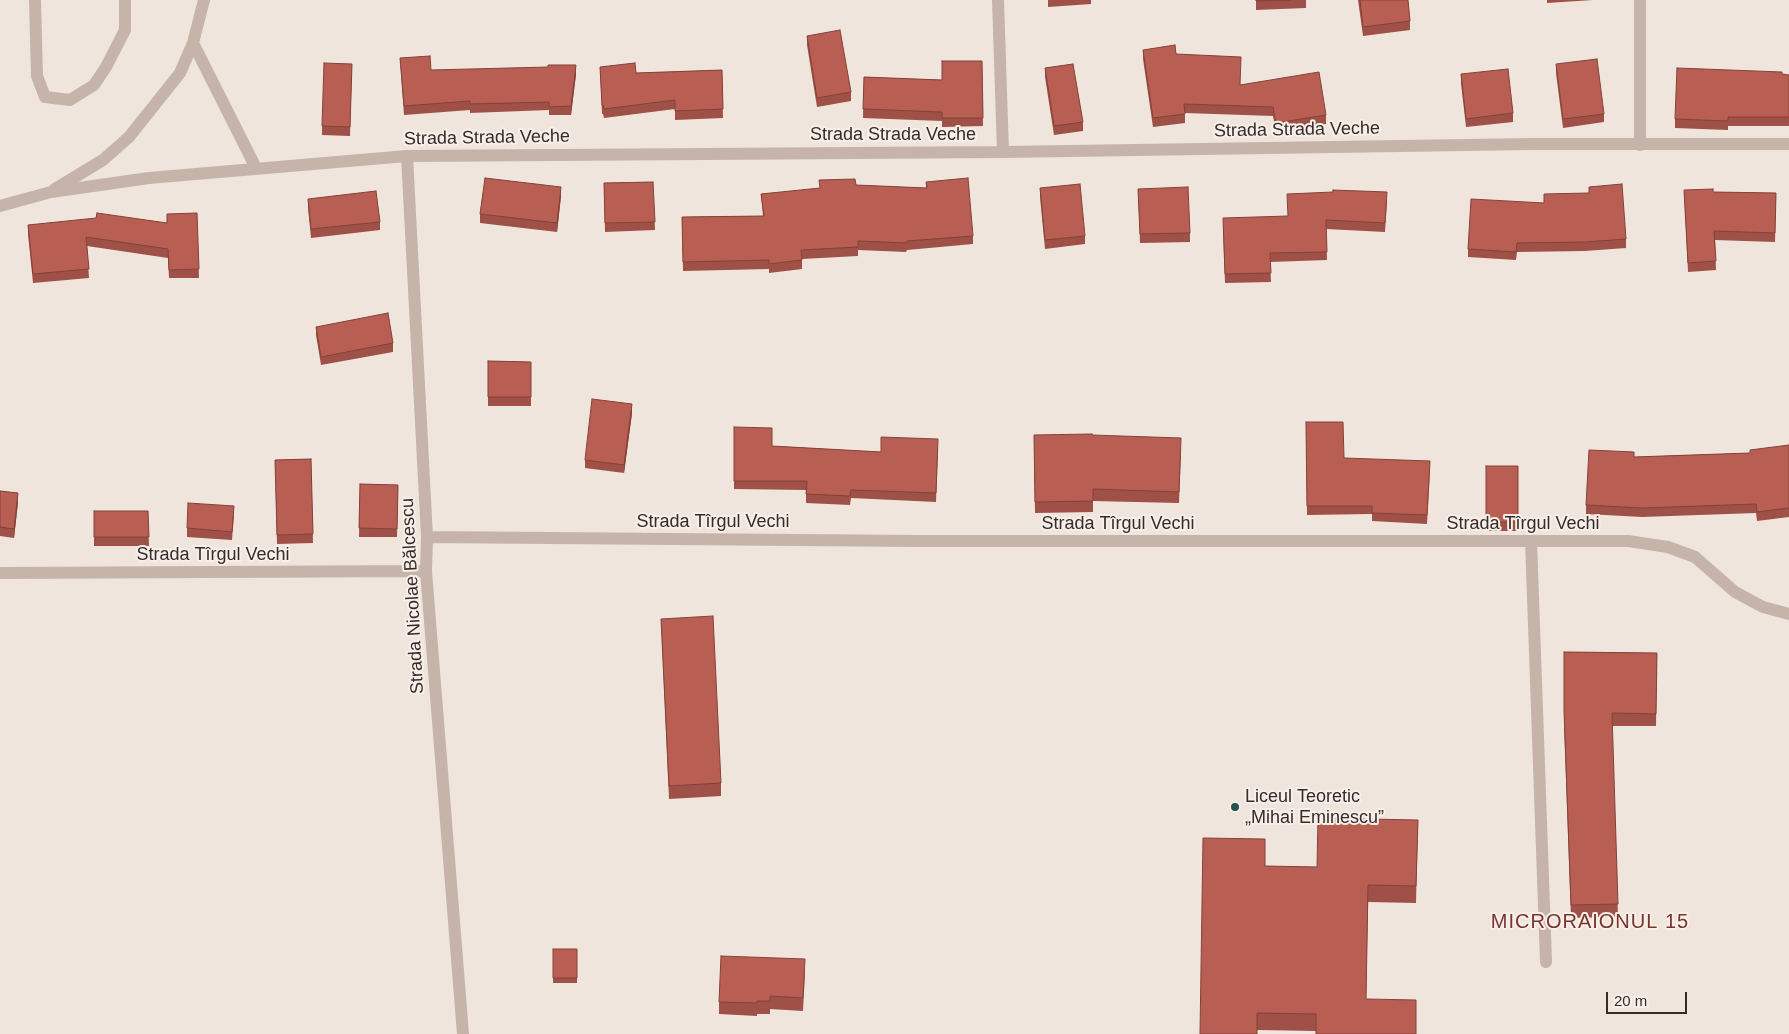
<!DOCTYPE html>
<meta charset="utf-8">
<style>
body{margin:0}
#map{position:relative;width:1789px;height:1034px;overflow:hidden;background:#efe5dd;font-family:Arial,sans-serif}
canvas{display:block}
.scale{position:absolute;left:1606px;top:992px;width:81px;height:22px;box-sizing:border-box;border:2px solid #352b29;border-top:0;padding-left:6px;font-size:15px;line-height:18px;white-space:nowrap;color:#352b29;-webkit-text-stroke:4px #f8efe9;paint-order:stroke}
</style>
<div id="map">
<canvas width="1789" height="1034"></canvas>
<div class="scale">20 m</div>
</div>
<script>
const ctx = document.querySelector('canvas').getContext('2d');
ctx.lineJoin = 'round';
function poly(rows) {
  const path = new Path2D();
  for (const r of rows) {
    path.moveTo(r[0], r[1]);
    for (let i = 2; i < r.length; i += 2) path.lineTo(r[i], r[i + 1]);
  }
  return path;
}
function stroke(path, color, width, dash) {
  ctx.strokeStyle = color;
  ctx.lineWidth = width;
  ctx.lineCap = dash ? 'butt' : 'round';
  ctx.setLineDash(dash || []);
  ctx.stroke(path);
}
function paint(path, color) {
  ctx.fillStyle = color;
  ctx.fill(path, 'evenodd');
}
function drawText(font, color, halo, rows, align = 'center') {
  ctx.font = font + ' Arial,sans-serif';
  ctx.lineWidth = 4;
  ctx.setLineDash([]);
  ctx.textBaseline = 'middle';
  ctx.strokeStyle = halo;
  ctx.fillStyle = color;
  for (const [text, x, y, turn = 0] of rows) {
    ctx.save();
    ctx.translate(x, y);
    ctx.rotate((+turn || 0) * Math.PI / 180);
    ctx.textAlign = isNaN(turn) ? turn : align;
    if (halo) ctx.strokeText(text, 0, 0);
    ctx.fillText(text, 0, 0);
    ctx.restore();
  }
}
const minor = poly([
 [35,0,37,76,45,97,70,100,94,85,106,67,125,30,125,0],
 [998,0,1003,152],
 [193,43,256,168],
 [1640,145,1640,0],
 [407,156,427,537,426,571,463,1034],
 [55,189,103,160,129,137,180,73,193,43,204,0],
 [0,206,51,192,149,178,407,156,1003,152,1532,144,1789,144],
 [427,537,920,541,1628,541,1668,547,1695,557,1735,592,1763,607,1789,614],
 [1531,541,1546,962],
 [0,573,426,571]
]);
const wall = poly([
 [1048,0,1091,0,1091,4,1048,7],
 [1256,0,1306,0,1306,8,1256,10],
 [1358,0,1408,0,1410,21,1410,30,1363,36],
 [1547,0,1593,0,1547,3],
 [807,36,851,92,851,101,817,107,807,45],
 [1143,50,1176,54,1241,85,1326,115,1326,124,1276,132,1273,116,1185,113,1185,123,1153,127,1143,59],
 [400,58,431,70,576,74,571,115,549,115,549,110,470,113,470,110,404,115],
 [982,61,983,126,942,127,942,121,863,118,864,77,942,80],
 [352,64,350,136,322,135,322,126],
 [1556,64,1604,114,1604,122,1563,128,1556,73],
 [600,67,636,73,722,70,723,118,675,120,675,109,604,118,603,114,602,114],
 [1045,68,1083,122,1083,131,1054,135,1045,77],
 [1461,74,1513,113,1513,122,1466,127,1461,83],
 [1782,74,1789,75,1789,126,1728,126,1728,130,1675,128,1675,119],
 [653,182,655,230,605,232,604,183],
 [926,182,973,236,973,244,907,250,906,252,858,250,858,256,802,259,802,269,769,273,769,269,683,271,682,217,763,216,761,194,856,185,926,188],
 [1589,187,1626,239,1626,248,1585,251,1517,252,1516,260,1468,257,1468,249,1544,203,1589,193],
 [1040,188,1085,236,1085,244,1045,249,1040,197],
 [1138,189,1190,233,1190,242,1140,243],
 [1684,190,1713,192,1776,193,1775,242,1715,240,1716,270,1688,272],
 [561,196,557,232,480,223,480,214],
 [308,199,380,222,380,230,311,238,308,208],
 [1387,201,1385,232,1326,229,1327,260,1270,262,1271,282,1225,283,1223,227,1288,216],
 [197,213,199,278,169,278,168,258,87,246,89,278,33,283,28,234,28,225,167,223],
 [316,327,393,343,393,352,321,365,316,335],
 [488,361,531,362,531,406,488,406],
 [632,413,624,473,585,468,585,460],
 [1306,422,1344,458,1430,470,1427,524,1372,521,1372,514,1307,515],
 [734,427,772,446,881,452,938,448,936,502,851,498,850,505,806,503,806,490,734,489],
 [1034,435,1092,435,1181,449,1179,503,1093,501,1093,512,1035,513],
 [1789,445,1789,517,1757,521,1756,513,1642,517,1586,514,1586,505,1634,457,1750,453],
 [311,459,313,543,277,544,275,460],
 [1486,466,1518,466,1518,531,1486,531],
 [360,484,398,485,397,537,359,537],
 [0,491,18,502,14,538,0,536],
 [94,511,148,511,149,546,94,546],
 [234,515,232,540,187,537,187,528],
 [661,619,721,783,721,796,669,799],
 [1564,652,1657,653,1656,726,1612,726,1618,917,1571,918,1564,723],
 [1418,820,1416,903,1368,902,1366,999,1316,1031,1257,1030,1200,1034,1265,866,1317,867],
 [553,949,577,949,577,983,553,983],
 [805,972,803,1011,770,1009,770,1014,757,1014,757,1016,719,1014,719,1002]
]);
const shadedWall = poly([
 [576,65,576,74,571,115,571,106],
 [561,187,561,196,557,232,557,223],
 [632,404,632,413,624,473,624,465],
 [18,493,18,502,14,538,14,529]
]);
const building = poly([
 [1256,0,1291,0,1256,1,1256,0],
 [1360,0,1408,0,1410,21,1363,27,1360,0],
 [840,30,851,92,817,98,807,36,840,30],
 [1175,45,1176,54,1241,57,1240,85,1319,72,1326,115,1276,123,1273,107,1184,104,1185,114,1153,118,1143,50,1175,45],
 [430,56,431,70,548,67,548,65,576,65,571,106,549,107,549,102,470,104,470,101,404,106,400,58,430,56],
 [1597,59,1604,114,1563,119,1556,64,1597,59],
 [942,61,982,61,983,118,942,118,942,112,863,109,864,77,942,80,942,61],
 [324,63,352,64,350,127,322,126,324,63],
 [635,63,636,73,722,70,723,109,675,111,675,100,604,109,603,105,602,105,600,67,635,63],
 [1073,64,1083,122,1054,126,1045,68,1073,64],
 [1677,68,1782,72,1782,74,1789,75,1789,117,1728,117,1728,121,1675,119,1677,68],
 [1508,69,1513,113,1466,119,1461,74,1508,69],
 [485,178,561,187,557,223,480,214,485,178],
 [968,178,973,236,907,241,906,243,858,241,858,247,801,250,802,260,769,264,769,260,683,262,682,217,764,216,761,194,820,188,819,180,855,179,856,185,927,188,926,182,968,178],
 [653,182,655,222,605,223,604,183,653,182],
 [1080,184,1085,236,1045,240,1040,188,1080,184],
 [1622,184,1626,239,1585,242,1517,243,1516,252,1468,249,1471,199,1544,203,1544,194,1589,193,1589,187,1622,184],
 [1188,187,1190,233,1140,234,1138,189,1188,187],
 [1713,189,1713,192,1776,193,1775,233,1714,231,1716,261,1688,263,1684,190,1713,189],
 [1333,190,1387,192,1385,223,1326,220,1327,252,1270,253,1271,273,1225,274,1223,218,1288,216,1287,194,1333,192,1333,190],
 [376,191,380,222,311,229,308,199,376,191],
 [97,213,167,223,167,214,197,213,199,269,169,270,168,249,86,237,89,269,33,274,28,225,96,218,97,213],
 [388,313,393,343,321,357,316,327,388,313],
 [488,361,531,362,531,397,488,397,488,361],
 [592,399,632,404,624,465,585,460,592,399],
 [1306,422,1343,422,1344,458,1430,461,1427,515,1372,513,1372,506,1307,506,1306,422],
 [734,427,772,428,772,446,881,452,881,437,938,439,936,493,851,490,850,496,806,494,807,481,734,481,734,427],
 [1092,434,1092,435,1181,438,1179,492,1093,489,1093,501,1035,502,1034,435,1092,434],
 [1789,445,1789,508,1757,512,1756,504,1642,508,1586,505,1589,450,1634,452,1634,457,1750,453,1750,450,1789,445],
 [311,459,313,534,277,535,275,460,311,459],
 [1486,466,1518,466,1518,522,1486,522,1486,466],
 [360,484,398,485,397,529,359,528,360,484],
 [0,491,18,493,14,529,0,527,0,491],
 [188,503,234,506,232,532,187,528,188,503],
 [94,511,148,511,149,537,94,537,94,511],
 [713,616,721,783,669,786,661,619,713,616],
 [1564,652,1657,653,1656,714,1612,713,1618,904,1571,905,1564,710,1564,652],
 [1318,818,1418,820,1416,886,1368,885,1366,999,1416,1000,1416,1034,1316,1034,1316,1014,1257,1013,1257,1034,1200,1034,1203,838,1265,839,1265,866,1317,867,1318,818],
 [553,949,577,949,577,978,553,978,553,949],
 [721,956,805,959,803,998,770,996,770,1001,757,1001,757,1003,719,1002,721,956]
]);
const markers = [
 [1235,807,5,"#23524f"]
];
const streetNames = [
 ["Strada Strada Veche",1297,130,-1],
 ["Strada Strada Veche",893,135],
 ["Strada Strada Veche",487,138,-1],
 ["Strada Tîrgul Vechi",713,522],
 ["Strada Tîrgul Vechi",1118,524],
 ["Strada Tîrgul Vechi",1523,524],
 ["Strada Tîrgul Vechi",213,555],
 ["Strada Nicolae Bălcescu",413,596,-93]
];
const poiNames = [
 ["Liceul Teoretic",1245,797],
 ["„Mihai Eminescu”",1245,818]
];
const quarterNames = [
 ["MICRORAIONUL 15",1590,922]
];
stroke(minor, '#c6b4aa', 12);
paint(wall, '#9f5147');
paint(shadedWall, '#824239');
paint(building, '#b95e52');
stroke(building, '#824239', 1);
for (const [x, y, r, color] of markers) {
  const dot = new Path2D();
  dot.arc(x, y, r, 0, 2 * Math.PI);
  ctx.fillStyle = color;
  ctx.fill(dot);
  stroke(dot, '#f8efe9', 2);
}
drawText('18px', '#352b29', '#f8efe9', streetNames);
drawText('18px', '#352b29', '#f8efe9', poiNames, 'left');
ctx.letterSpacing = '1px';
drawText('20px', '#7b342b', '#f8efe9', quarterNames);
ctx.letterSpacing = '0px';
</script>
